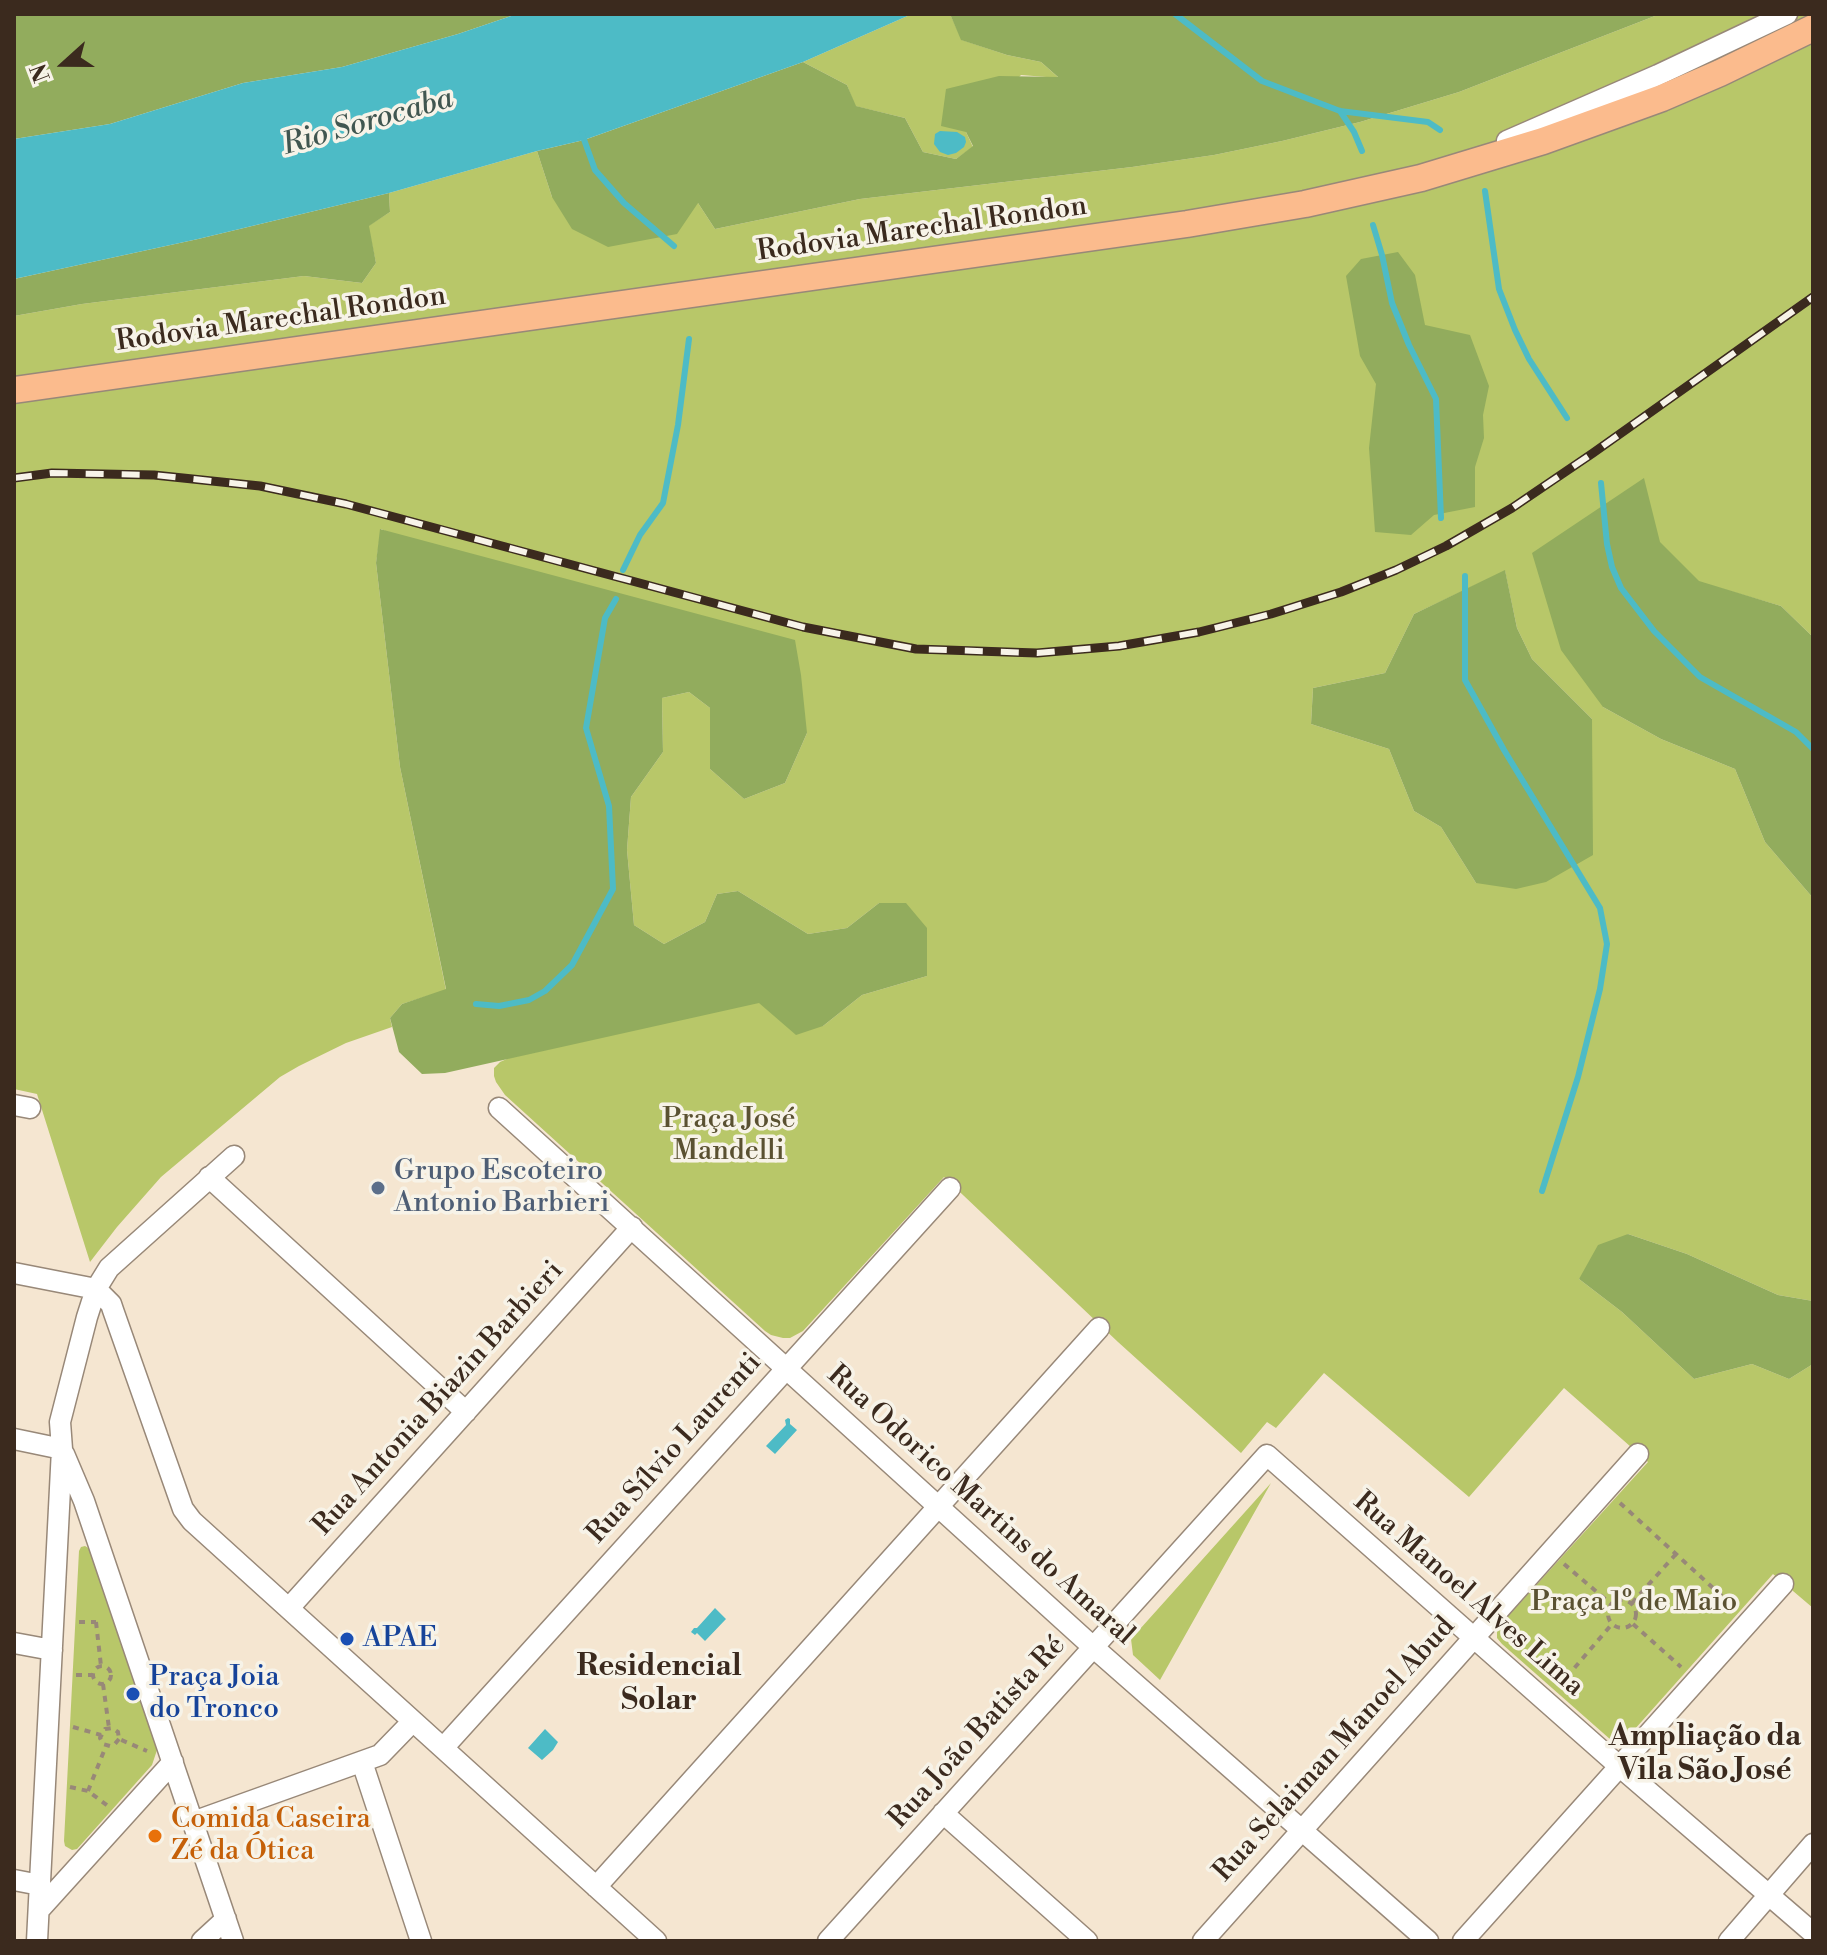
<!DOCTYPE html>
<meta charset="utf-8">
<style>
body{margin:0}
#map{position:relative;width:1827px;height:1955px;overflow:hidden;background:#f5e6d1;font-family:"Libre Bodoni",serif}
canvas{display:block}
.frame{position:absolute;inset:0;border:16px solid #3b2a1e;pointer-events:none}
.north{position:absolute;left:24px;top:24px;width:80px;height:80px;-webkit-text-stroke:6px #f7f3e8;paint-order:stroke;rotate:249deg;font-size:22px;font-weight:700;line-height:32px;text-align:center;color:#3b2a1e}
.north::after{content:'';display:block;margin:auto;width:28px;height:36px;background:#3b2a1e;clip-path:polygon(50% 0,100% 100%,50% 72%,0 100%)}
</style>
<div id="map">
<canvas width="1827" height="1955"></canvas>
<div class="frame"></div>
<div class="north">N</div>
</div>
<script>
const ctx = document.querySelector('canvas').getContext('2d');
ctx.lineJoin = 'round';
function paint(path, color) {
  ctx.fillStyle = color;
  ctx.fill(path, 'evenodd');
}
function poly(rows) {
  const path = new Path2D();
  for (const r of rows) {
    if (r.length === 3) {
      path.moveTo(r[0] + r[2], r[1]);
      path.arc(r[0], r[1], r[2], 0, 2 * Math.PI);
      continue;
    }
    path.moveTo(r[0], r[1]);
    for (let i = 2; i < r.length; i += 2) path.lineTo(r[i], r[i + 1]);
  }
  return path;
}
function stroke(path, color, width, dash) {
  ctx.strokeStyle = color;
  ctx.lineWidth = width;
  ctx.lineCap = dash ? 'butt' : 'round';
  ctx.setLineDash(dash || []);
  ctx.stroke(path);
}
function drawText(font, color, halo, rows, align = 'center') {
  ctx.font = font + ' "Libre Bodoni",serif';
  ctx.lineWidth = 7;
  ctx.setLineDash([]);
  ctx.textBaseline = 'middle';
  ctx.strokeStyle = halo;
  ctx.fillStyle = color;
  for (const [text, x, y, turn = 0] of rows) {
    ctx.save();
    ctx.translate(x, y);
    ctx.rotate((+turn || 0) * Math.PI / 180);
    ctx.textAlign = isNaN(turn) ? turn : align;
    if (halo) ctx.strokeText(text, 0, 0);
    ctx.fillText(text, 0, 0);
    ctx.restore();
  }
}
const green = poly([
 [912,14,950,14,962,40,1007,55,1041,62,1059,78,1021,75,966,132,973,147,956,159,923,152,905,118,855,106,847,85,803,62],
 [1660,14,1813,14,1813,637,1781,606,1699,582,1659,542,1603,707,1661,739,1735,769,1765,842,1813,898,1813,1301,1778,1295,1687,1254,1628,1234,1579,1279,1622,1312,1694,1379,1752,1364,1789,1379,1813,1364,1813,1608,1773,1574,1626,1739,1616,1742,1611,1740,1502,1644,1497,1638,1497,1631,1500,1625,1648,1462,1564,1388,1469,1497,1324,1373,1276,1428,1267,1422,1241,1453,1118,1342,944,1177,803,1331,790,1338,783,1338,771,1335,765,1331,505,1095,496,1082,494,1076,494,1068,500,1062,509,1058,759,1002,823,1026,862,995,927,976,879,903,847,928,808,934,738,891,717,894,705,922,664,944,634,925,627,850,631,797,663,752,662,698,689,692,710,708,710,769,744,799,785,783,807,733,381,529,376,563,400,767,446,990,402,1004,390,1018,392,1027,346,1043,299,1066,280,1077,161,1177,117,1227,90,1262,37,1094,14,1089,14,316,82,304,304,276,362,283,376,263,368,226,390,212,389,193,537,151,552,197,698,203,715,229,860,199,1132,167,1214,155,1282,141,1360,122,1459,92],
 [1505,571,1517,628,1532,659,1592,719,1476,883,1441,827,1414,811,1389,749,1311,724,1313,688,1385,673,1414,614],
 [1271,1483,1178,1648,1160,1680,1133,1655,1131,1639],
 [85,1546,90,1549,157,1750,152,1765,77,1849,72,1850,65,1846,64,1841,79,1551,81,1547]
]);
const forest = poly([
 [14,14,517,14,458,34,342,67,243,83,110,124,14,139],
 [950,14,1660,14,1459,92,1360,122,1282,141,1214,155,1132,167,860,199,715,229,698,203,677,234,608,247,572,229,552,197,537,151,584,140,803,62,847,85,856,106,905,118,923,152,956,159,973,146,966,132,941,126,946,89,999,76,1058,77,1041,62,1007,55,961,40],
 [389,193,390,212,369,226,376,263,362,283,304,276,82,304,14,316,14,279,198,239],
 [1398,252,1415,275,1425,325,1470,335,1489,386,1483,415,1484,438,1475,467,1475,507,1434,515,1411,535,1375,532,1369,448,1376,384,1360,356,1346,276,1361,259],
 [1644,478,1660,542,1699,581,1781,606,1813,637,1813,898,1765,842,1735,769,1661,739,1603,707,1561,650,1532,553],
 [380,529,795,640,801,675,807,733,785,783,744,799,710,769,710,708,689,692,662,698,663,752,631,797,627,850,634,925,664,944,705,922,717,894,738,891,808,934,847,928,879,903,906,903,927,928,927,976,862,995,823,1026,796,1035,759,1003,445,1073,422,1074,399,1052,390,1018,402,1004,446,989,400,767,376,563],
 [1505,570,1517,628,1532,659,1592,719,1593,855,1546,882,1516,889,1476,883,1441,827,1414,811,1389,749,1311,724,1313,688,1385,673,1414,614],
 [1628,1234,1687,1254,1778,1295,1813,1301,1813,1364,1789,1379,1752,1364,1694,1379,1622,1312,1579,1279,1598,1245]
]);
const water = poly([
 [517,14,912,14,803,62,584,140,537,151,389,193,198,239,14,279,14,139,110,124,243,83,342,67,458,34],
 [940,131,957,132,965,137,966,142,964,147,956,153,948,155,940,152,934,144,935,134],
 [788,1418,790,1419,790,1424,797,1430,775,1454,766,1446,786,1425,785,1420],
 [715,1608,726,1619,705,1641,697,1633,695,1635,691,1632,694,1628,697,1628],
 [545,1729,558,1742,553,1750,542,1760,528,1748]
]);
const stream = poly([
 [1175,14,1262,81,1340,111,1428,122,1440,130],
 [1340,111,1354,132,1362,151],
 [582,134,595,170,624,203,674,246],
 [1485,191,1499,289,1515,330,1529,359,1567,418],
 [1373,225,1382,255,1392,303,1409,345,1436,399,1441,518],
 [1601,483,1607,544,1612,567,1621,588,1654,631,1700,677,1796,732,1813,749],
 [623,570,640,535,663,503,678,425,689,339],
 [1465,576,1465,680,1504,750,1600,908,1607,944,1600,989,1578,1077,1542,1191],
 [476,1004,499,1006,529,1000,545,991,572,965,613,889,609,806,586,728,605,618,616,599]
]);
const path = poly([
 [1620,1503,1735,1608],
 [1564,1564,1611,1604],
 [1622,1614,14],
 [1632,1603,1676,1554],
 [79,1622,96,1622],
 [96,1622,101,1666],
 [1633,1624,1681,1667],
 [102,1675,9],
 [76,1675,93,1675],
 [103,1684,109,1728],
 [1559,1686,1612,1624],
 [73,1727,101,1735],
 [119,1739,114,1745,110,1746,103,1744,100,1738,105,1729,112,1728,118,1732,119,1739,147,1751],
 [70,1787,88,1791,108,1806],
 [88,1791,106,1746]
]);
const minor = poly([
 [1507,141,1658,75,1787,14],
 [14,1105,30,1108],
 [499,1108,1093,1647,1428,1941],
 [209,1177,466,1412],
 [14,1273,96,1289,111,1304,113,1310,183,1509,192,1521,656,1941],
 [14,1439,62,1449],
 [64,1454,84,1501,233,1941],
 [289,1608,632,1227],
 [14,1643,52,1650],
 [443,1748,950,1188],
 [362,1762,421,1941],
 [943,1813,1087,1941],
 [193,1822,380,1755,413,1721],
 [14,1880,40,1885],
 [596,1887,1099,1328],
 [39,1910,173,1762],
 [37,1941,62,1449,60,1422,87,1317,96,1289,109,1268,234,1156],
 [202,1941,226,1919],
 [828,1941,1267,1455,1619,1766,1813,1933],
 [1203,1941,1638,1454],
 [1463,1941,1783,1584],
 [1729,1941,1813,1844]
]);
const major = poly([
 [14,390,1187,224,1305,204,1421,178,1543,141,1662,98,1720,73,1813,28]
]);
const rail = poly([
 [14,478,52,473,154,475,260,486,346,504,803,627,916,649,1037,653,1119,646,1199,632,1271,614,1341,592,1396,570,1446,546,1512,508,1593,453,1813,297]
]);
const markers = [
 [378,1188,8,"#5c6f8a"],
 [347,1639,8,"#1a4fb4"],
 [133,1694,8,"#1a4fb4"],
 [155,1836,8,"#e8710a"]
];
const streetNames = [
 ["Rodovia Marechal Rondon",922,230,-8],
 ["Rodovia Marechal Rondon",281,320,-8],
 ["Rua Antonia Biazin Barbieri",439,1399,-48],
 ["Rua Sílvio Laurenti",675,1449,-48],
 ["Rua Odorico Martins do Amaral",980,1506,42],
 ["Rua Manoel Alves Lima",1468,1595,41],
 ["Rua João Batista Ré",978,1733,-48],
 ["Rua Selaiman Manoel Abud",1335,1750,-48]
];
const parkNames = [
 ["Praça José",729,1120],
 ["Mandelli",729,1152],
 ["Praça 1º de Maio",1634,1603]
];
const serviceNames = [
 ["Grupo Escoteiro",394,1172],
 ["Antonio Barbieri",394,1204]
];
const transitNames = [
 ["APAE",363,1639],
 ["Praça Joia",149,1678],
 ["do Tronco",149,1710]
];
const foodNames = [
 ["Comida Caseira",171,1820],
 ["Zé da Ótica",171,1852]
];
const waterNames = [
 ["Rio Sorocaba",368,123,-16]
];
const neighbourhoodNames = [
 ["Residencial",659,1668],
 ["Solar",659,1702],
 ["Ampliação da",1705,1738],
 ["Vila São José",1705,1772]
];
paint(green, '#b8c769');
paint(forest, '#92ac5d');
paint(water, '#4dbbc6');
stroke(stream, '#4dbbc6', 6);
stroke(minor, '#988878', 23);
stroke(major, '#988878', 29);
stroke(path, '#988878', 4, [6, 6]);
stroke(minor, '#fff', 20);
stroke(major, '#fbbb8d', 26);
stroke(rail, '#3b2a1e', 9);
stroke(rail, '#f7f3e8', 6, [18]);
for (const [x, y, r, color] of markers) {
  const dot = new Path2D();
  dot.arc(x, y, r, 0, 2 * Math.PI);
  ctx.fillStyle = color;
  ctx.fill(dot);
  stroke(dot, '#f7f3e8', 3);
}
drawText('28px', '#3b2a1e', '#f7f3e8', streetNames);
drawText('28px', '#5a5131', '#f7f3e8', parkNames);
drawText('28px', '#4e5e75', '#f7f3e8', serviceNames, 'left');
drawText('28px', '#164399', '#f7f3e8', transitNames, 'left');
drawText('28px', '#c56008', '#f7f3e8', foodNames, 'left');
drawText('italic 30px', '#405650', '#f7f3e8', waterNames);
drawText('bold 30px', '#3b2a1e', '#f7f3e8', neighbourhoodNames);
</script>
